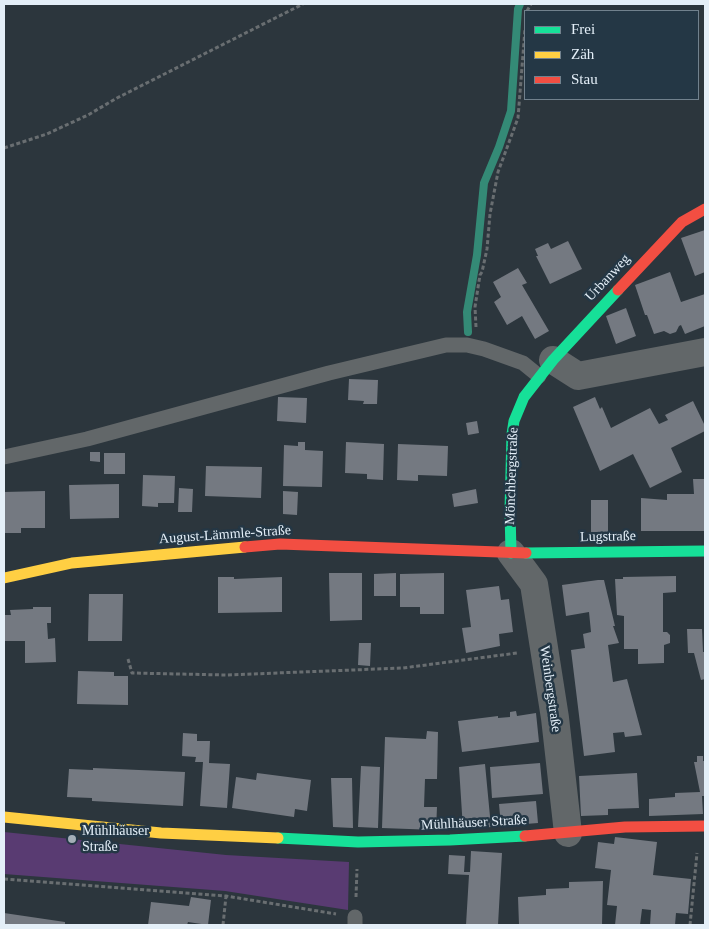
<!DOCTYPE html>
<meta charset="utf-8">
<style>
body{margin:0}
#map{position:relative;width:709px;height:929px;overflow:hidden;background:#2c363d;font-family:"Times New Roman",serif}
canvas{display:block}
.frame{position:absolute;inset:0;border:5px solid #e4eff8;pointer-events:none}
.legend{position:absolute;left:524px;top:10px;width:175px;height:90px;box-sizing:border-box;background:#243745;border:1px solid #71818d;margin:0;padding:6px 9px;list-style:none;font-size:15px;color:#e4eff8}
.legend li{display:flex;align-items:center;gap:10px;height:25px}
.legend b{width:25px;border:1px solid #71818d}
</style>
<div id="map">
<canvas width="709" height="929"></canvas>
<div class="frame"></div>
<ul class="legend">
<li><b style="height:6px;background:#16e098"></b>Frei</li>
<li><b style="height:6px;background:#ffcf43"></b>Zäh</li>
<li><b style="height:6px;background:#f24e42"></b>Stau</li>
</ul>
</div>
<script>
const ctx = document.querySelector('canvas').getContext('2d');
ctx.lineJoin = 'round';
function paint(path, color) {
  ctx.fillStyle = color;
  ctx.fill(path, 'evenodd');
}
function poly(rows) {
  const path = new Path2D();
  for (const r of rows) {
    path.moveTo(r[0], r[1]);
    for (let i = 2; i < r.length; i += 2) path.lineTo(r[i], r[i + 1]);
  }
  return path;
}
function stroke(path, color, width, dash) {
  ctx.strokeStyle = color;
  ctx.lineWidth = width;
  ctx.lineCap = dash ? 'butt' : 'round';
  ctx.setLineDash(dash || []);
  ctx.stroke(path);
}
function drawText(font, color, halo, rows, align = 'center') {
  ctx.font = font + ' "Times New Roman",serif';
  ctx.lineWidth = 5;
  ctx.setLineDash([]);
  ctx.textBaseline = 'middle';
  ctx.strokeStyle = halo;
  ctx.fillStyle = color;
  for (const [text, x, y, turn = 0] of rows) {
    ctx.save();
    ctx.translate(x, y);
    ctx.rotate((+turn || 0) * Math.PI / 180);
    ctx.textAlign = isNaN(turn) ? turn : align;
    if (halo) ctx.strokeText(text, 0, 0);
    ctx.fillText(text, 0, 0);
    ctx.restore();
  }
}
const green = poly([
 [4,832,226,855,349,862,348,910,225,891,4,874]
]);
const stream = poly([
 [468,332,467,312,477,255,484,183,499,147,511,111,518,9,520,4]
]);
const building = poly([
 [705,230,705,272,695,276,681,238],
 [568,241,582,269,550,284,536,256,538,256,535,249,548,243,551,249],
 [518,268,527,283,522,285,549,331,535,339,522,316,507,325,494,302,501,297,493,282],
 [670,272,681,302,705,294,705,326,685,334,681,325,679,326,676,332,670,334,664,331,654,334,647,315,645,315,635,285],
 [626,308,636,336,616,344,606,316],
 [349,379,378,380,377,404,363,404,364,401,348,400],
 [278,397,307,398,306,423,277,421],
 [595,397,600,409,602,407,611,428,650,408,659,424,668,420,665,415,693,401,705,426,705,431,671,448,682,472,650,488,633,454,600,471,573,407],
 [477,421,479,433,468,435,466,423],
 [298,442,305,442,305,450,323,451,322,487,283,486,284,445,298,446],
 [346,442,384,444,383,480,367,479,367,474,345,473],
 [398,444,448,446,447,476,418,475,418,481,397,480],
 [90,452,100,452,100,462,90,461],
 [104,453,125,453,125,474,104,474],
 [206,466,262,467,261,498,205,496],
 [143,475,175,476,174,503,158,503,158,507,142,506],
 [693,479,705,479,705,531,641,531,641,498,667,500,667,494,694,494],
 [119,484,119,518,70,519,69,485],
 [179,488,193,489,192,512,178,512],
 [476,489,478,503,454,507,452,494],
 [45,491,45,528,21,528,21,533,4,533,4,492],
 [283,491,298,492,297,515,283,514],
 [591,500,608,500,608,532,591,532],
 [329,573,362,573,362,620,330,621],
 [396,573,396,596,374,596,374,574],
 [444,573,444,614,420,614,420,607,400,607,400,574],
 [676,576,676,592,663,593,663,632,667,632,670,635,670,643,664,645,664,663,638,664,638,649,624,649,624,616,617,615,615,579,623,579,623,577],
 [218,577,234,577,234,579,282,577,282,612,218,613],
 [598,580,604,580,615,626,613,626,619,643,608,645,613,682,627,679,642,735,625,737,624,732,613,733,615,752,584,756,571,650,585,648,583,634,591,632,589,612,566,616,562,585],
 [499,586,501,600,509,599,513,632,499,634,500,646,466,653,462,628,471,627,466,590],
 [89,594,123,594,122,641,88,641],
 [33,607,51,607,51,623,47,623,48,639,55,638,56,662,25,663,25,641,4,641,4,615,11,615,10,610,33,609],
 [687,629,702,629,703,652,705,652,705,679,701,680,694,653,688,653],
 [359,643,371,643,370,666,358,665],
 [78,671,114,672,114,676,128,676,128,705,77,704],
 [516,711,517,716,536,713,539,742,462,752,458,721,498,716,498,718,510,717,510,712],
 [427,731,438,732,437,779,425,779,424,807,437,807,436,830,382,828,385,737,426,739],
 [183,733,197,734,197,741,210,741,209,763,230,764,227,808,200,806,203,762,195,762,196,757,182,756],
 [697,756,703,756,703,761,705,761,705,796,702,796,703,814,649,816,649,799,675,797,675,793,700,792,694,762,697,762],
 [540,763,543,794,492,798,490,767],
 [485,764,491,827,463,829,459,767],
 [361,766,380,767,378,828,358,827],
 [93,768,185,772,183,806,92,801,92,798,67,797,69,769,93,770],
 [257,773,311,780,307,811,295,809,294,817,232,808,236,777,256,780],
 [637,773,639,808,608,809,608,815,581,816,579,776],
 [331,778,352,778,353,828,333,827],
 [536,801,538,823,501,826,499,804],
 [615,837,657,842,653,875,691,879,688,914,676,913,675,925,650,925,651,910,642,909,640,925,615,925,617,906,607,905,611,870,595,868,598,842,614,844],
 [471,851,502,853,498,925,466,925,469,875,448,874,449,855,465,856,464,872,470,872],
 [603,881,602,925,519,925,518,897,546,895,546,889,569,888,569,882],
 [191,897,211,900,208,925,188,922,187,925,148,925,151,902,189,906],
 [4,913,65,922,65,925,4,925]
]);
const path = poly([
 [527,11,531,4],
 [4,148,47,134,88,115,117,98,303,4],
 [476,327,475,307,480,275,482,272,487,249,490,214,498,172,518,118,525,29],
 [128,659,132,673,226,675,403,668,517,653],
 [4,879,226,896,336,914],
 [356,897,357,869],
 [223,925,226,896],
 [690,925,697,853]
]);
const lane = poly([
 [4,457,87,439,329,373,446,345,467,345,484,349,523,363,539,376],
 [355,925,355,917]
]);
const street = poly([
 [553,360,578,376,705,352],
 [511,553,534,584,555,718,568,833]
]);
const fast = poly([
 [511,553,510,510,512,434,514,421,524,397,553,360,618,290],
 [526,553,705,551],
 [278,838,358,842,450,840,525,836]
]);
const slow = poly([
 [4,578,72,563,245,547],
 [4,817,161,833,278,838]
]);
const jam = poly([
 [618,290,682,222,705,209],
 [245,547,280,544,526,553],
 [525,836,625,827,705,826]
]);
const markers = [
 [72,839,5,"#a4aeb7"]
];
const streetNames = [
 ["Urbanweg",608,278,-47],
 ["Mönchbergstraße",512,476,-88],
 ["August-Lämmle-Straße",225,535,-4],
 ["Lugstraße",608,537,-1],
 ["Weinbergstraße",550,689,82],
 ["Mühlhäuser Straße",474,823,-3]
];
const poiNames = [
 ["Mühlhäuser",82,831],
 ["Straße",82,847]
];
paint(green, '#593b72');
stroke(stream, '#348a76', 8);
paint(building, '#747981');
stroke(path, '#696e71', 3, [4, 2.5]);
stroke(lane, '#626769', 15);
stroke(street, '#626769', 28);
stroke(fast, '#16e098', 11);
stroke(slow, '#ffcf43', 11);
stroke(jam, '#f24e42', 11);
for (const [x, y, r, color] of markers) {
  const dot = new Path2D();
  dot.arc(x, y, r, 0, 2 * Math.PI);
  ctx.fillStyle = color;
  ctx.fill(dot);
  stroke(dot, '#243745', 2);
}
drawText('14px', '#e4eff8', '#243745', streetNames);
drawText('14px', '#e4eff8', '#243745', poiNames, 'left');
</script>
